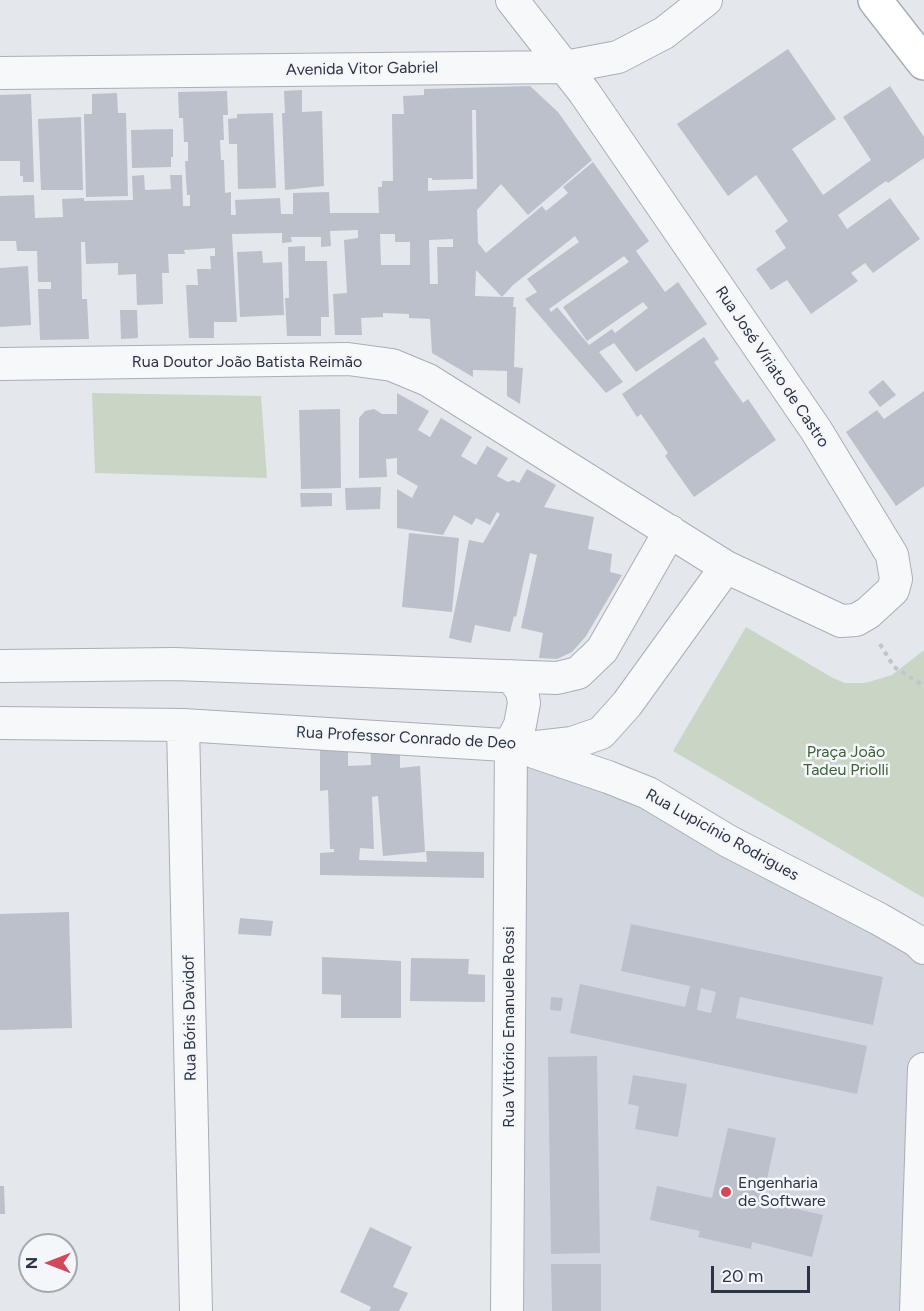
<!DOCTYPE html>
<meta charset="utf-8">
<style>
body{margin:0}
#map{position:relative;width:924px;height:1311px;overflow:hidden;background:#e4e7ec;font-family:Figtree,sans-serif}
canvas{display:block}
.north{position:absolute;left:18px;top:1233px;width:60px;height:60px;box-sizing:border-box;background:#f4f6f9;border:2px solid #a4a8b1;border-radius:50%;rotate:270deg;font-size:16px;font-weight:700;line-height:24px;text-align:center;color:#2b3445}
.north::after{content:'';display:block;margin:auto;width:21px;height:27px;background:#d1495b;clip-path:polygon(50% 0,100% 100%,50% 72%,0 100%)}
.scale{position:absolute;left:711px;top:1266px;width:99px;height:27px;box-sizing:border-box;border:3px solid #2b3445;border-top:0;padding-left:8px;font-size:18px;line-height:21px;white-space:nowrap;color:#2b3445;-webkit-text-stroke:4px #f4f6f9;paint-order:stroke}
</style>
<div id="map">
<canvas width="924" height="1311"></canvas>
<div class="north">N</div>
<div class="scale">20 m</div>
</div>
<script>
const ctx = document.querySelector('canvas').getContext('2d');
ctx.lineJoin = 'round';
function paint(path, color) {
  ctx.fillStyle = color;
  ctx.fill(path, 'evenodd');
}
function poly(rows) {
  const path = new Path2D();
  for (const r of rows) {
    path.moveTo(r[0], r[1]);
    for (let i = 2; i < r.length; i += 2) path.lineTo(r[i], r[i + 1]);
  }
  return path;
}
function stroke(path, color, width, dash) {
  ctx.strokeStyle = color;
  ctx.lineWidth = width;
  ctx.lineCap = dash ? 'butt' : 'round';
  ctx.setLineDash(dash || []);
  ctx.stroke(path);
}
function drawText(font, color, halo, rows, align = 'center') {
  ctx.font = font + ' Figtree,sans-serif';
  ctx.lineWidth = 5;
  ctx.setLineDash([]);
  ctx.textBaseline = 'middle';
  ctx.strokeStyle = halo;
  ctx.fillStyle = color;
  for (const [text, x, y, turn = 0] of rows) {
    ctx.save();
    ctx.translate(x, y);
    ctx.rotate((+turn || 0) * Math.PI / 180);
    ctx.textAlign = isNaN(turn) ? turn : align;
    if (halo) ctx.strokeText(text, 0, 0);
    ctx.fillText(text, 0, 0);
    ctx.restore();
  }
}
const built = poly([
 [511,743,924,929,924,1216,920,1311,507,1311]
]);
const green = poly([
 [92,393,261,396,267,478,95,473],
 [746,627,833,678,845,683,865,683,892,675,924,650,924,898,673,751]
]);
const building = poly([
 [788,49,836,119,792,149,823,195,871,160,843,117,890,86,924,137,924,158,888,183,886,181,838,215,847,229,890,198,920,239,873,273,865,263,851,273,858,281,811,314,787,280,771,290,756,269,786,248,775,231,788,221,756,175,728,196,677,124],
 [530,86,558,112,592,160,528,215,501,184,477,210,478,243,486,253,542,206,546,211,568,193,563,187,593,162,649,241,636,251,665,292,678,282,707,324,636,372,614,343,599,352,623,382,606,393,525,299,537,292,527,279,579,242,575,236,513,285,502,297,514,297,513,307,516,307,514,367,523,368,520,404,507,396,507,371,473,370,473,377,432,353,430,319,409,318,409,314,383,313,383,317,361,318,362,335,335,335,333,294,347,293,344,240,358,238,358,230,330,231,331,246,321,247,321,237,291,237,292,242,282,243,282,233,232,234,237,322,214,322,214,338,189,338,186,285,198,285,197,269,211,269,210,256,215,256,215,248,184,250,185,254,168,254,169,273,162,273,163,304,137,305,136,274,118,275,118,263,86,264,85,242,81,242,82,299,87,299,89,339,40,340,38,289,51,289,51,282,38,282,37,251,17,251,16,241,0,241,0,196,34,195,35,218,63,217,62,199,84,198,84,201,133,200,132,176,144,175,145,190,171,189,170,175,182,175,183,206,190,206,190,195,187,195,185,161,188,161,188,142,184,142,183,118,179,118,178,92,227,91,228,115,223,115,224,140,220,140,221,160,224,160,225,193,231,192,231,215,236,215,235,200,280,198,281,214,293,214,293,193,329,192,330,213,379,213,378,187,382,187,382,181,393,181,392,114,404,114,403,96,424,95,424,89],
 [472,110,476,110,477,189,428,191,428,178,432,178,432,180,473,179],
 [380,234,395,234,395,242,410,242,410,265,381,265],
 [453,239,453,247,437,247,438,284,430,284,429,240],
 [624,256,629,262,563,307,587,341,643,302,648,308,615,333,612,329,589,345,557,307,551,312,549,309],
 [476,270,502,297,475,296],
 [302,90,302,112,322,111,324,186,285,190,282,113,285,113,284,91],
 [117,93,118,113,126,113,128,196,86,197,84,114,92,114,92,94],
 [31,94,34,182,23,182,23,176,20,176,20,161,0,161,0,95],
 [273,113,276,188,238,189,237,144,229,144,228,119,237,118,237,114],
 [81,117,83,190,41,190,38,119],
 [173,129,173,157,171,157,171,167,132,168,131,130],
 [305,246,305,261,327,261,329,317,321,317,321,336,287,336,285,298,289,298,288,247],
 [262,251,263,263,282,262,284,315,240,317,237,252],
 [28,266,31,325,0,327,0,268],
 [120,310,137,310,138,338,121,339],
 [704,337,719,359,714,362,743,403,748,399,776,440,694,497,665,456,668,453,641,414,637,417,622,394],
 [883,380,896,395,880,407,868,392],
 [924,391,924,486,896,506,846,432,877,410,884,419],
 [397,393,429,411,418,430,430,437,441,418,472,437,461,456,476,465,487,446,508,458,497,476,508,482,513,480,519,483,527,469,556,485,544,507,594,517,588,549,612,554,610,572,622,575,586,636,572,652,557,659,539,658,543,633,521,628,537,555,530,553,516,617,514,616,510,632,475,625,471,643,449,638,469,540,483,543,500,514,497,512,490,525,476,518,472,525,454,515,443,535,397,528,397,489,412,498,418,486,397,474,397,458,386,459,387,477,359,478,359,418,365,411,374,409,382,414,397,414],
 [340,409,341,488,301,489,299,410],
 [381,487,380,509,346,510,345,488],
 [300,493,332,493,332,506,301,507],
 [409,533,459,538,452,612,402,607],
 [370,740,400,742,400,768,420,766,425,852,383,856,378,796,372,797,374,849,360,848,359,860,427,862,426,851,484,852,484,878,320,875,320,853,334,852,334,849,330,849,328,790,320,791,320,741,348,741,348,766,371,765],
 [69,912,72,1028,0,1030,0,914],
 [240,918,273,921,271,936,238,934],
 [631,924,883,977,873,1025,740,997,736,1018,867,1046,857,1094,570,1033,580,984,685,1007,690,986,621,971],
 [701,988,716,992,711,1013,697,1010],
 [322,957,401,961,401,1018,341,1018,341,995,322,994],
 [411,958,469,959,468,974,485,975,485,1002,410,1001],
 [551,997,563,998,561,1011,550,1010],
 [597,1056,600,1253,551,1254,548,1057],
 [633,1075,687,1084,678,1137,635,1129,639,1106,628,1104],
 [728,1128,776,1138,762,1201,823,1215,812,1257,752,1242,751,1249,698,1237,700,1231,650,1220,657,1186,712,1198],
 [0,1186,4,1186,5,1214,0,1214],
 [370,1227,412,1247,393,1287,408,1293,399,1311,369,1311,371,1307,340,1292],
 [551,1264,601,1264,601,1311,552,1311]
]);
const path = poly([
 [880,644,894,667,924,686]
]);
const minor = poly([
 [0,73,565,67,618,57,664,33,706,0],
 [0,364,348,359,392,365,428,380,726,567,841,621,856,620,868,613,893,590,896,579,892,555,816,430,584,92,512,0],
 [0,666,174,664,557,678,578,673,602,650,670,531],
 [0,723,183,725,537,747,572,743,601,733,627,704,726,567],
 [183,725,196,1311],
 [534,752,608,777,648,793,728,841,879,919,917,941,924,948],
 [507,1311,511,743,520,725,524,703,522,691,511,676],
 [916,1311,924,1069]
]);
const major = poly([
 [875,0,924,63]
]);
const markers = [
 [726,1192,6,"#d1495b"]
];
const streetNames = [
 ["Avenida Vitor Gabriel",362,69,-1],
 ["Rua Doutor João Batista Reimão",247,362],
 ["Rua José Víriato de Castro",772,367,56],
 ["Rua Professor Conrado de Deo",406,738,3],
 ["Rua Lupicínio Rodrigues",722,835,29],
 ["Rua Bóris Davidof",190,1018,-91],
 ["Rua Vittório Emanuele Rossi",509,1027,-90]
];
const parkNames = [
 ["Praça João",846,752],
 ["Tadeu Priolli",846,770]
];
const poiNames = [
 ["Engenharia",738,1183],
 ["de Software",738,1201]
];
paint(built, '#d2d6de');
paint(green, '#c9d6c5');
paint(building, '#bbc0ca');
stroke(minor, '#a9aeb7', 34);
stroke(major, '#a3abb8', 36);
stroke(path, '#c2c5cb', 4, [4.5, 4.5]);
stroke(minor, '#f7f8fa', 32);
stroke(major, '#fff', 33);
for (const [x, y, r, color] of markers) {
  const dot = new Path2D();
  dot.arc(x, y, r, 0, 2 * Math.PI);
  ctx.fillStyle = color;
  ctx.fill(dot);
  stroke(dot, '#f4f6f9', 2);
}
drawText('16px', '#2b3445', '#f4f6f9', streetNames);
drawText('16px', '#3f6138', '#f4f6f9', parkNames);
drawText('16px', '#2b3445', '#f4f6f9', poiNames, 'left');
</script>
